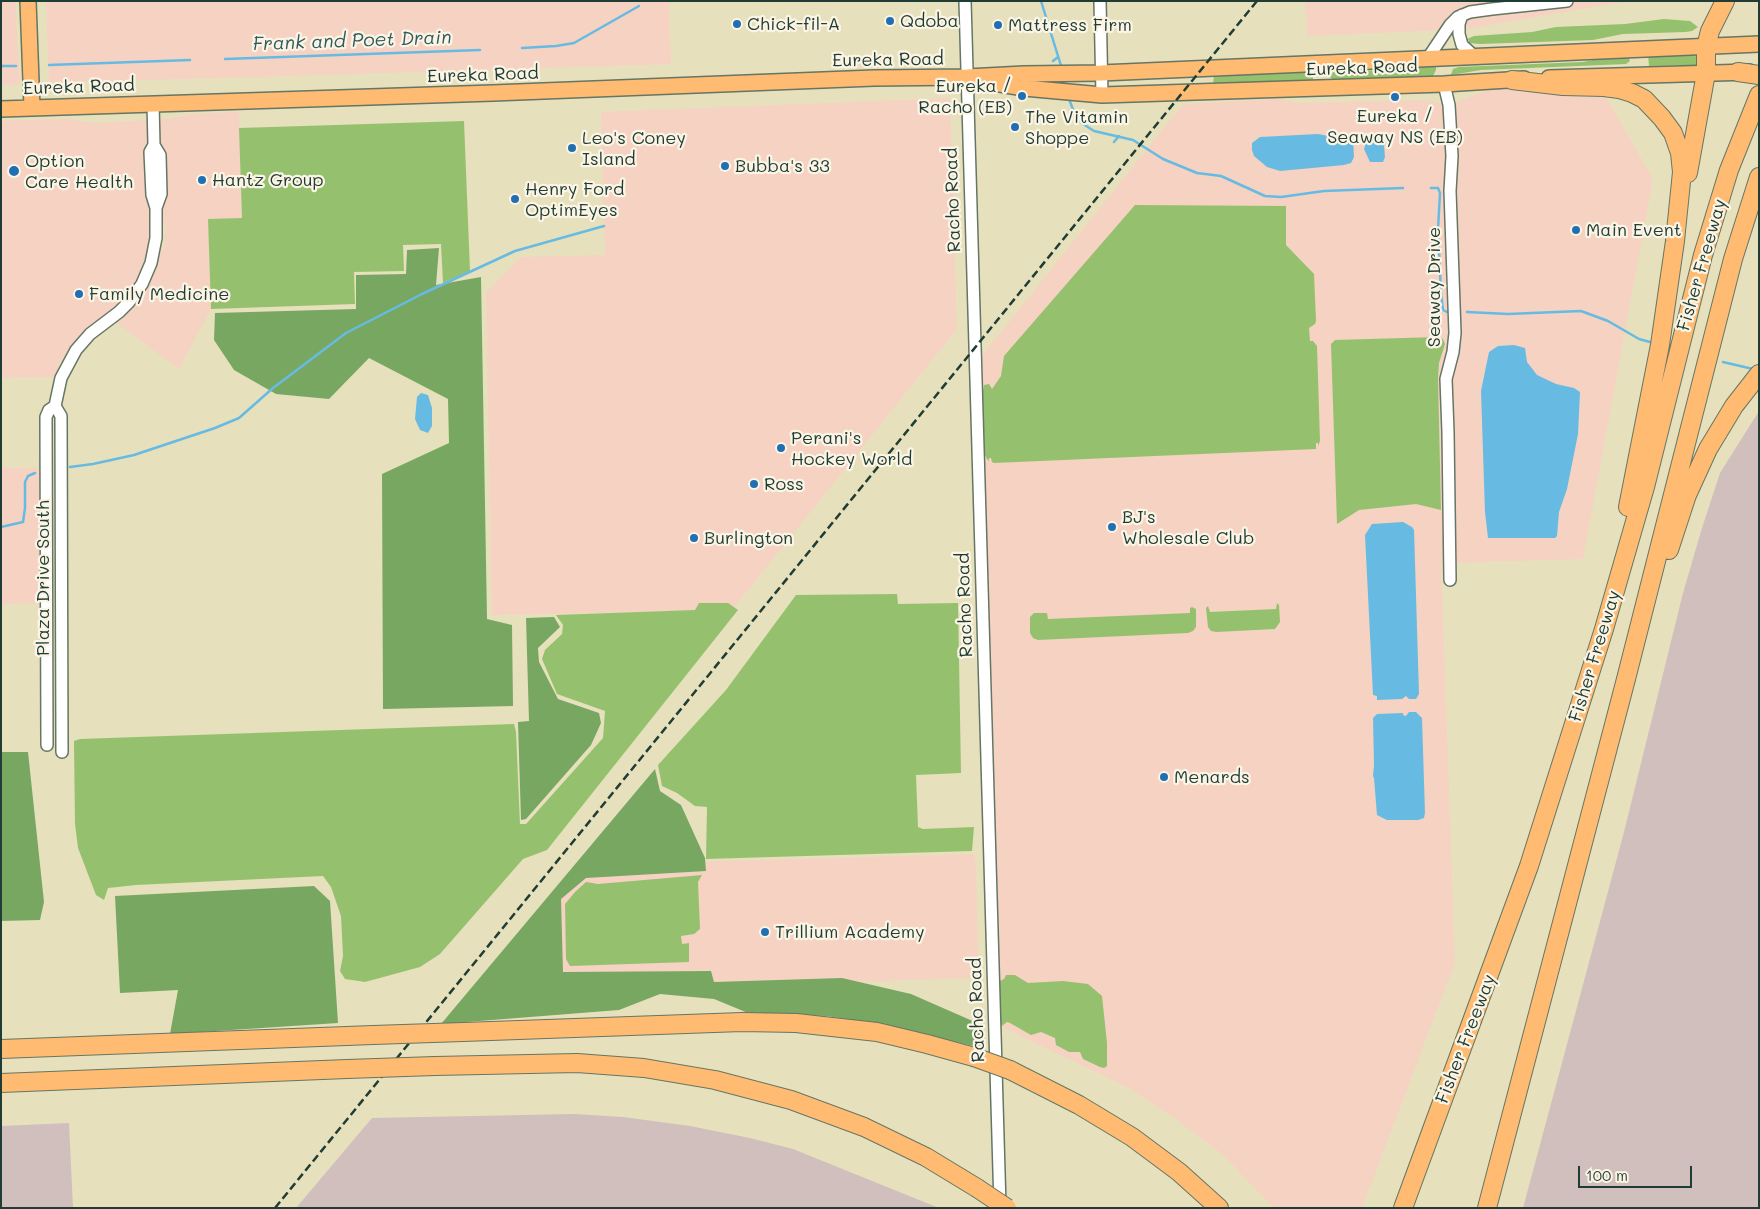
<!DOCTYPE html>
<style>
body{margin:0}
#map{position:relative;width:1760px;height:1209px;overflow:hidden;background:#e7e0bc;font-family:Mali,sans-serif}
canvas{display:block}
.frame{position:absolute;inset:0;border:2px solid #1f3d34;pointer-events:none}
.scale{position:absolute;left:1578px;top:1166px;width:114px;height:22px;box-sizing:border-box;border:2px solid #1f3d34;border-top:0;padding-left:6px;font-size:15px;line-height:18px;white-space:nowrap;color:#1f3d34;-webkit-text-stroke:4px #fcf5e5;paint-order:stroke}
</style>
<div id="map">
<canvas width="1760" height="1209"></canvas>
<div class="frame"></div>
<div class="scale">100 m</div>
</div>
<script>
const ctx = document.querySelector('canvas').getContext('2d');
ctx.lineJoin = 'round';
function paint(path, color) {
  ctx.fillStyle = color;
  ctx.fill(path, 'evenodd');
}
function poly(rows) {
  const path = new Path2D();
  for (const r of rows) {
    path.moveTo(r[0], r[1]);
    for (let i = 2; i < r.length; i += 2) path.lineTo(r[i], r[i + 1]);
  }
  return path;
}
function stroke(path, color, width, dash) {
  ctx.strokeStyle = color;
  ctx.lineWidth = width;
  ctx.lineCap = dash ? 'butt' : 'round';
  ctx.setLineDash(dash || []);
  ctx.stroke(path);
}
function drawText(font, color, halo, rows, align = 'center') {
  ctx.font = font + ' Mali,sans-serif';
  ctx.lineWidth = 4.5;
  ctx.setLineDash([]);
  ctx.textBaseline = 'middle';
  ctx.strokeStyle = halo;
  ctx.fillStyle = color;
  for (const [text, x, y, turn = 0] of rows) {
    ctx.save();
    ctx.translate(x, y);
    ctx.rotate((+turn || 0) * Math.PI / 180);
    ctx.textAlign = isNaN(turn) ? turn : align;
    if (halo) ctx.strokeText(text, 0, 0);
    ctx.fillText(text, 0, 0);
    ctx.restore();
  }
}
const built = poly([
 [1,1,15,1,20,84,1,85],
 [46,1,669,1,671,64,225,78,49,82],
 [1305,1,1628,1,1466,29,1307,36],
 [1491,89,1602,90,1653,179,1583,559,1441,563,1455,963,1362,1208,1274,1208,1221,1153,1178,1121,1127,1087,1000,1026,982,356,1183,104,1277,99,1300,103,1425,100,1449,105],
 [950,98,957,329,732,610,492,615,486,293,520,257,605,255,601,112],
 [239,112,242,218,208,220,211,309,179,369,106,315,95,323,71,348,59,364,55,377,1,378,1,121,69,119,94,123,169,119,193,114],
 [151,223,166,223,164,250,150,245],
 [1,468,42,468,43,603,1,604],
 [975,854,979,978,709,986,708,970,554,974,552,895,578,865]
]);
const industrial = poly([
 [1759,411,1759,1208,1523,1208,1624,832,1683,593,1702,528,1720,473],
 [574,1114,623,1117,690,1126,750,1138,793,1149,939,1208,296,1208,372,1118],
 [69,1123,73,1208,1,1208,1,1126]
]);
const green = poly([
 [1664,19,1690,21,1698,27,1692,31,1686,32,1623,34,1593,40,1480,44,1469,43,1469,41,1467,39,1474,36,1532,32,1556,27,1625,24],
 [1672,54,1695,55,1700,65,1649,66,1648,55],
 [1628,56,1630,61,1626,64,1481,70,1451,75,1453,69,1459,67,1583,62,1607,57],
 [1436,64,1436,70,1433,76,1333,80,1330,77,1333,72,1414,69],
 [1317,70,1313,77,1313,80,1213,85,1214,75],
 [464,121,470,271,443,283,441,244,403,245,404,271,354,272,355,304,211,309,208,219,242,218,239,128],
 [1135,205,1286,206,1286,245,1314,274,1316,321,1315,324,1309,328,1310,341,1313,341,1317,346,1320,441,1318,446,1318,443,1316,443,1316,449,994,463,992,462,991,458,989,458,989,461,987,459,984,453,982,396,984,385,989,384,992,389,1001,376,1004,356],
 [1438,337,1443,339,1445,344,1439,363,1438,378,1441,510,1416,504,1359,510,1337,524,1331,344,1335,340],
 [897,594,898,604,958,603,961,773,916,775,918,827,923,829,974,827,972,851,706,859,707,807,695,806,677,793,662,786,658,765,726,690,796,595],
 [699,603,728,603,738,610,547,850,523,859,440,954,420,967,365,982,345,979,340,971,343,956,341,916,331,887,323,876,136,885,108,888,104,900,96,895,78,848,75,824,74,741,80,739,514,724,516,732,520,824,526,824,603,738,605,711,557,694,542,659,545,650,562,634,563,625,556,615,695,610],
 [1277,603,1279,605,1280,622,1275,629,1216,632,1211,631,1208,627,1206,608,1208,606,1210,612,1276,609],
 [1192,607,1196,609,1196,627,1193,631,1188,633,1038,640,1033,638,1030,633,1030,617,1034,613,1047,613,1048,619,1190,613,1190,608],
 [702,875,698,882,700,929,694,934,681,936,682,944,689,943,689,962,570,966,566,959,565,904,575,892,586,882,598,884],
 [1006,975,1015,975,1028,983,1063,981,1088,984,1102,996,1107,1043,1107,1066,1104,1068,1100,1067,1083,1059,1080,1052,1069,1052,1056,1045,1055,1038,1041,1032,1031,1035,1010,1023,1007,1022,999,1028,1000,981,1004,979]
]);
const forest = poly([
 [439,248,436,285,481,277,487,619,512,625,513,706,383,709,382,474,449,443,448,399,369,358,329,399,276,394,234,370,214,340,215,313,356,309,356,275,406,274,407,250],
 [554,617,560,627,538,648,539,662,558,699,599,713,601,723,591,745,526,819,521,820,518,722,529,721,526,618],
 [1,752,28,752,44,902,40,920,1,921],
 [655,769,660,791,681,805,705,858,706,871,586,878,561,899,563,972,711,971,714,982,842,978,911,994,984,1026,985,1049,888,1025,826,1016,748,1013,714,999,660,994,619,1010,441,1024],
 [314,886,330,901,338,1023,170,1034,178,990,120,993,115,896]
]);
const water = poly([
 [1318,134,1339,138,1344,137,1353,140,1354,157,1351,163,1344,165,1280,171,1267,167,1254,156,1252,150,1252,143,1260,137],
 [1371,138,1382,139,1386,142,1384,146,1385,157,1383,162,1370,162,1364,149,1366,143],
 [1514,345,1525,348,1527,362,1537,375,1556,384,1574,388,1580,392,1578,434,1567,489,1559,512,1557,536,1555,538,1488,538,1485,512,1481,391,1489,352,1498,346],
 [421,393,428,395,432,408,432,426,428,433,420,430,415,419,417,397],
 [1403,522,1412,527,1414,530,1419,694,1416,699,1409,699,1406,696,1402,699,1377,700,1377,696,1373,695,1365,535,1372,524],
 [1409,712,1416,712,1422,718,1425,813,1424,818,1418,820,1387,820,1377,815,1374,778,1373,776,1374,765,1373,718,1377,714,1403,713,1403,715,1406,716]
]);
const stream = poly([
 [1041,1,1062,69],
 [522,48,556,46,574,43,639,6],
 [225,59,480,50],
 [1053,61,1058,57],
 [49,65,190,60],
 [1,66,16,66],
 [1069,99,1077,120,1094,131,1133,140,1163,159,1197,173,1221,176,1265,196,1281,197,1324,191,1403,188],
 [1114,142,1119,136],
 [1431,188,1438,188,1440,193,1438,229,1441,293,1443,310,1447,312],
 [1467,312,1508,314,1581,311,1608,321,1639,339,1650,342],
 [1723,362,1753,369],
 [70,467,93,464,134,455,215,428,239,418,273,388,346,333,422,294,515,251,604,226],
 [1,527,23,522,25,508,25,482,28,476,35,473]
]);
const minor = poly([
 [965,1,1000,1206],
 [1100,1,1102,95],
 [1462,15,1459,24,1459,34,1462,45,1474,56],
 [1428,58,1450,25,1458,17,1470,12,1492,9,1567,1],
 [1444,84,1449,105,1452,156,1450,191,1455,333,1453,352,1446,379,1448,432,1450,580],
 [153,103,154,145,160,155,161,194,156,208],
 [55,406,61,416,62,752],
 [47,745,46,417,49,410,55,406,61,378,76,350,90,334,119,312,129,302,142,284,151,263,156,238,156,208,152,195,150,152,154,145]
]);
const major = poly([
 [28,1,32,108],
 [1549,78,1749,72],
 [988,82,1024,88,1102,95,1444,84,1524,79],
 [1,109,493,93,874,78,967,77,1024,74,1101,73,1759,44]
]);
const highway = poly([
 [1738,72,1759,75],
 [1512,80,1563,86,1604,87,1619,89,1632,93,1644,99,1662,118,1673,133,1680,153,1682,172,1675,241,1660,345,1628,507],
 [1688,173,1706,73,1706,47,1710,31,1725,1],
 [1669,550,1687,495,1708,449,1734,406,1759,374],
 [463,1032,742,1022,796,1023,877,1032,927,1044,974,1057],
 [1,1049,373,1035],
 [435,1066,577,1063,644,1068,715,1080,791,1100,864,1127,926,1157,977,1188],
 [1010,1070,1079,1105,1132,1137,1179,1172,1219,1208],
 [1,1083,347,1069],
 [1403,1208,1529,866,1604,629,1645,487,1703,255,1729,170,1759,95],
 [1487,1208,1626,679,1733,259,1759,177]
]);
const rail = poly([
 [275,1208,1257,1]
]);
const highwayBridge = poly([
 [373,1035,463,1032],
 [974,1057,1010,1070],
 [347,1069,435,1066],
 [977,1188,1007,1208]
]);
const markers = [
 [890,21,5,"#1f6fb2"],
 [737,24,5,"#1f6fb2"],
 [998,25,5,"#1f6fb2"],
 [1022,96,5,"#1f6fb2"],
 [1395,97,5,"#1f6fb2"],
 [1015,127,5,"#1f6fb2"],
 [572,148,5,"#1f6fb2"],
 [725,166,5,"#1f6fb2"],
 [14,171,6,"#1f6fb2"],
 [202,180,5,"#1f6fb2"],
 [515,199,5,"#1f6fb2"],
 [1576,230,5,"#1f6fb2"],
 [79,294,5,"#1f6fb2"],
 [781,448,5,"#1f6fb2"],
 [754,484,5,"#1f6fb2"],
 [1112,527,5,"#1f6fb2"],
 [694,538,5,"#1f6fb2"],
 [1164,777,5,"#1f6fb2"],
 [765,932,5,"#1f6fb2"]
];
const poiNames = [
 ["Qdoba",900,21],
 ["Chick-fil-A",747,24],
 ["Mattress Firm",1008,25],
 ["Eureka /",1012,86,"right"],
 ["Racho (EB)",1012,107,"right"],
 ["Eureka /",1395,116,"center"],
 ["Seaway NS (EB)",1395,137,"center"],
 ["The Vitamin",1025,117],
 ["Shoppe",1025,138],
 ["Leo's Coney",582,138],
 ["Island",582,159],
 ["Option",25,161],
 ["Care Health",25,182],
 ["Bubba's 33",735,166],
 ["Hantz Group",212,180],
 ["Henry Ford",525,189],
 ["OptimEyes",525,210],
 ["Main Event",1586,230],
 ["Family Medicine",89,294],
 ["Perani's",791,438],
 ["Hockey World",791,459],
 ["Ross",764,484],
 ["BJ's",1122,517],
 ["Wholesale Club",1122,538],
 ["Burlington",704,538],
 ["Menards",1174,777],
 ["Trillium Academy",775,932]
];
const streetNames = [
 ["Eureka Road",888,60,-1],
 ["Eureka Road",1362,68,-2],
 ["Eureka Road",483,75,-2],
 ["Eureka Road",79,87,-2],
 ["Racho Road",953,200,-92],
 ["Fisher Freeway",1702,265,-74],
 ["Seaway Drive",1434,287,-90],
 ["Plaza Drive South",43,578,-90],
 ["Racho Road",965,605,-92],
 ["Fisher Freeway",1595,656,-73],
 ["Racho Road",977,1010,-92],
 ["Fisher Freeway",1466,1039,-69]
];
const waterNames = [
 ["Frank and Poet Drain",352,41,-2]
];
paint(built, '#f5d2c2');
paint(industrial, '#d1bfbd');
paint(green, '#95c16f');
paint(forest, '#78a762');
paint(water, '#67bbe3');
stroke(stream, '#67bbe3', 2.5);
stroke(minor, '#657664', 14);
stroke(major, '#657664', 18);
stroke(highway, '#657664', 20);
stroke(minor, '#fff', 11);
stroke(major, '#ffbb71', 15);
stroke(highway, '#ffbb71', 18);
stroke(rail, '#1f3d34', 2.5, [8, 4]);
stroke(highwayBridge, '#657664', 20, []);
stroke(highwayBridge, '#ffbb71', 18);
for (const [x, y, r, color] of markers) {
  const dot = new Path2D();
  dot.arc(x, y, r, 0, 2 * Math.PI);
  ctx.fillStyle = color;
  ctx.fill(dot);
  stroke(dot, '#fcf5e5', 2);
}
drawText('18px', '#1f3d34', '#fcf5e5', poiNames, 'left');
drawText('18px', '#1f3d34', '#fcf5e5', streetNames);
drawText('italic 19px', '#315c60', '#fcf5e5', waterNames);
</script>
